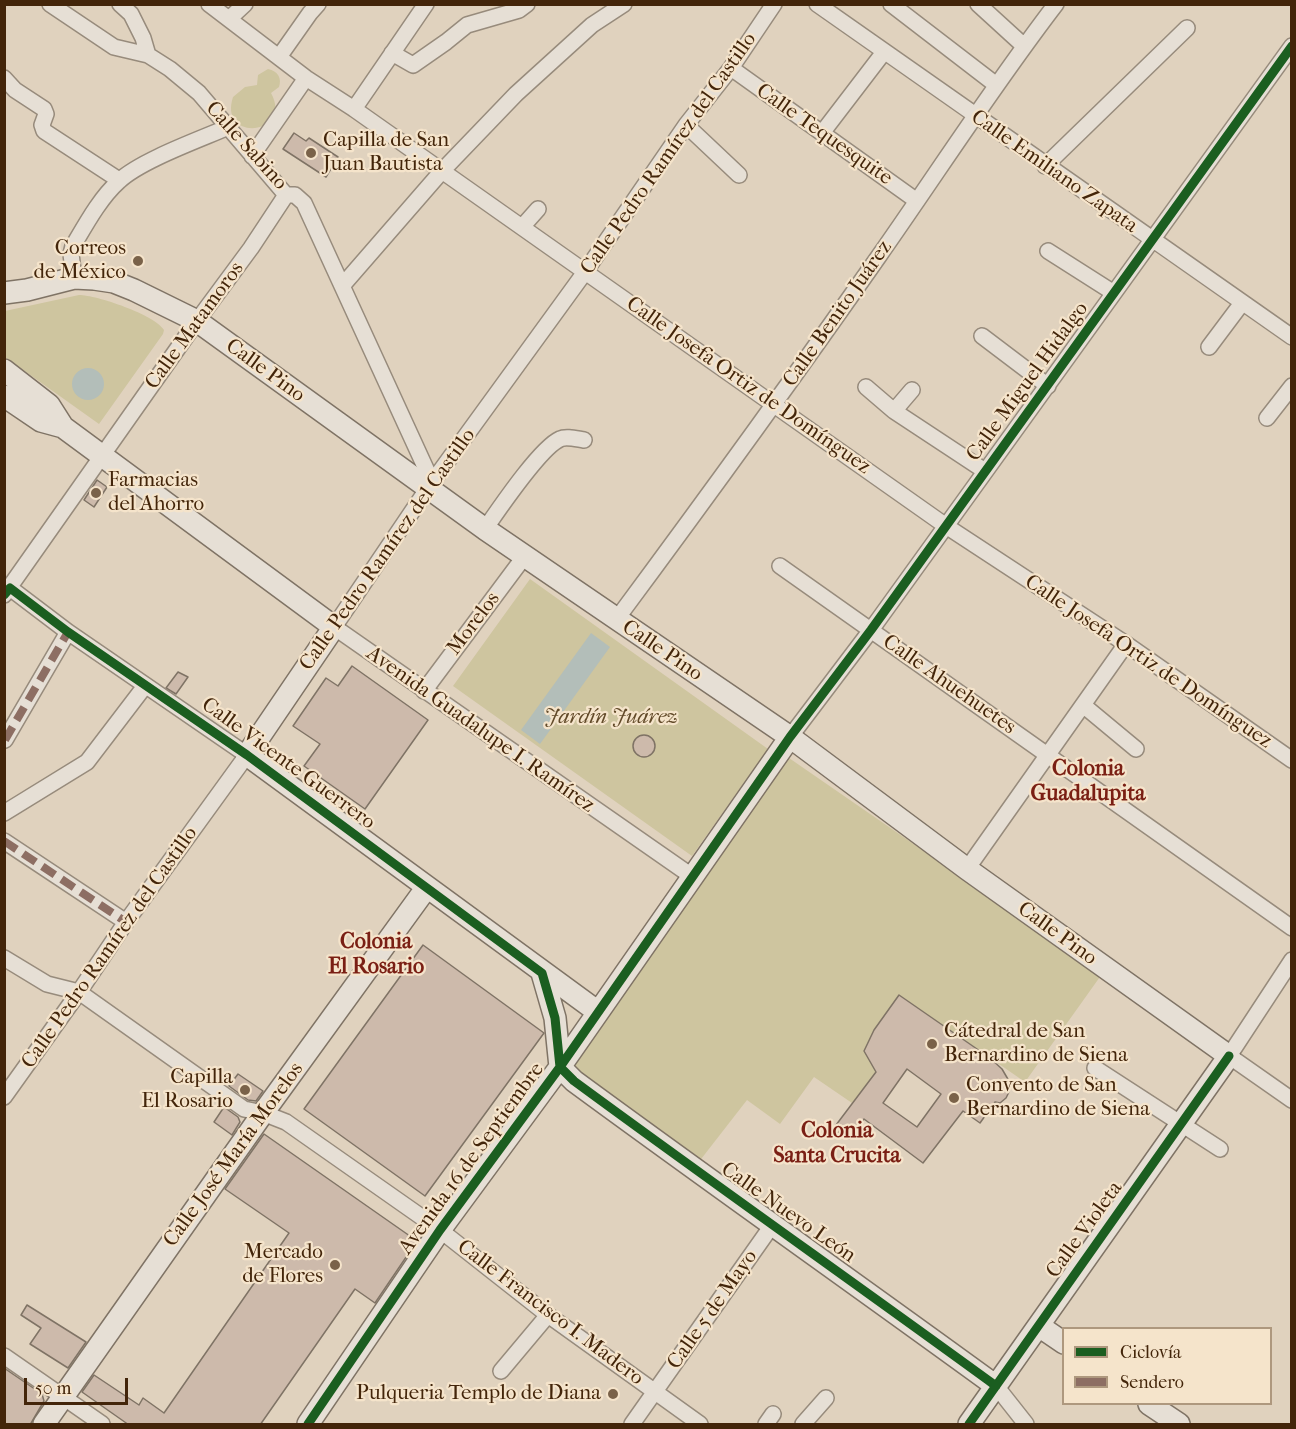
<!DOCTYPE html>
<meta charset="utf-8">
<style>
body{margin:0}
#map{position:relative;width:1296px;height:1429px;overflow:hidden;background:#e0d2be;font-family:"IM FELL French Canon",serif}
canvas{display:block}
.frame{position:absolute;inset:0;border:6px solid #43250a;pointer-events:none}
.legend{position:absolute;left:1062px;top:1327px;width:210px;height:78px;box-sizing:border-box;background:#f5e4cb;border:2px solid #ae987e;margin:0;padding:8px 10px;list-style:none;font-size:18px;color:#43250a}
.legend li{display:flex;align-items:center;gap:12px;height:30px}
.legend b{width:30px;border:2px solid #ae987e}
.scale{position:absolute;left:24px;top:1378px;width:104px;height:27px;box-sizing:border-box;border:3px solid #43250a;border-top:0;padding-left:8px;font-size:18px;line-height:21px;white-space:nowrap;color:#43250a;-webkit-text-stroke:4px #f5e4cb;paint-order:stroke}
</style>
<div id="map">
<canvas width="1296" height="1429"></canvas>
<div class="frame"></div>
<ul class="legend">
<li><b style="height:8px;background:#1b5e20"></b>Ciclovía</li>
<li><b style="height:8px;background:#8d6e63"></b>Sendero</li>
</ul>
<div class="scale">50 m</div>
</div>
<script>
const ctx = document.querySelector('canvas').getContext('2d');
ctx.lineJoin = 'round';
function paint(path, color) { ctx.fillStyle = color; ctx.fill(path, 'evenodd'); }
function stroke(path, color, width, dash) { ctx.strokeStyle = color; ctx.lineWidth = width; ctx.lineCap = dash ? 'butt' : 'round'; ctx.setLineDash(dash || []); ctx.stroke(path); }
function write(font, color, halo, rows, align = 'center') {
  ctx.font = font + ' "IM FELL French Canon",serif'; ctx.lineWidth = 4.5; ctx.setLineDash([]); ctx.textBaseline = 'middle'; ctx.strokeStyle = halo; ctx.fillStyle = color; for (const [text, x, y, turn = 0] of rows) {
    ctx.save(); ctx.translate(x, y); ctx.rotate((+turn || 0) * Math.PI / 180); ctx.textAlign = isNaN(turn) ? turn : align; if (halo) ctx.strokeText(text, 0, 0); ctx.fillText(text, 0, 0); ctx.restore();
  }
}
paint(new Path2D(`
 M268,69C278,71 282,78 279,87L271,93C294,135 218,143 233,97L245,87L257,85L258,75Z
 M79,295C96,295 156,315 164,330L163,334L99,424L5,357V311Z
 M530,579L768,749L692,856L453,686Z
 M789,758L1102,974L1025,1082L899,995L874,1030L865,1051L876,1072L852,1103L814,1077L780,1124L747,1100L698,1163L567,1066Z`), '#cec59f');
paint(new Path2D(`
 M72 384a16 16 0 1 1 32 0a16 16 0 1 1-32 0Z
 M591,633L610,647L540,744L521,730Z`), '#b3beb9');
const building = new Path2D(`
 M294,133L306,141L309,138L338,157L326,177L283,149Z
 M97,480L107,487L94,507L84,500Z
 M352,666L428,720L365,809L304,766L320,744L293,726L326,678L338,686Z
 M178,672L188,677L176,694L166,688Z
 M633 746a11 11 0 1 1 22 0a11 11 0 1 1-22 0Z
 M423,945L544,1033L425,1196L304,1109Z
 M899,995L990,1058L1002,1069L1009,1081V1092L1006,1098L1000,1103L995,1102L980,1123L963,1111L923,1163L864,1119L849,1139L833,1129L876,1072L864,1051L874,1030ZM907,1069L941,1094L917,1127L883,1103Z
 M238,1074L263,1091L256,1101L248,1100L229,1086Z
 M224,1107L238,1117L240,1122L232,1135L214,1122Z
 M264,1134L417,1241L375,1303L355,1289L260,1425H129L82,1392L94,1375L139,1405L143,1398L164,1413L289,1233L225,1189Z
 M27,1305L86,1342L68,1368L30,1344L41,1328L21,1315Z
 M4,1368L42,1394L44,1401L30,1425H4Z`);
paint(building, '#cdbaab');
stroke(building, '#7f7365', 1.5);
const street = new Path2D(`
 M50,4L114,47L148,55L170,69L199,93L286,195H295L304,203L432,482
 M120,4L131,14L143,38L148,55
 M209,4L306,78L354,109L946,526L1126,644L1292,760
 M817,4L1292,337
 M891,4L995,84
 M978,4L1024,46
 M229,19L245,4
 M392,53L413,65L446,42L467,25L519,10L527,4
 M279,57L310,13L318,4
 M731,68L917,201
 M4,78L15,90L44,109L46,114L42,125L44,131L119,180
 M354,109L426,4
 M686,125L739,175
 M822,133L884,52
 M252,156L306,78
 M1045,166L1187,28
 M522,227L538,209
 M1048,251L1114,293
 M74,278L71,254L73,246C86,224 100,198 119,181C140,161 198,140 226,128
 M342,286L442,171L516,94L592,25L624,4
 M982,336L1048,386
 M1209,347L1242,303
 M866,387L894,411L985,471
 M894,411L912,390
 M1267,418L1292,386
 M485,529C499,509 540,448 560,439C566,436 577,439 584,440
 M780,566L1292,928
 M4,595L197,321L251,248L286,195
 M616,620C705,500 793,379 879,256C938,172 993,86 1056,4
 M424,691L524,557
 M1083,705L1136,749
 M790,737L871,630L1292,46
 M5,740L68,632
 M4,813L87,762L145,686
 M4,841L126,922
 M967,869L1126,644
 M693,877L334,627L428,488L585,272L686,125L731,68L774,4
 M4,958L47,984L79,992L244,1109L263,1113L286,1122L440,1230L548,1315L700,1424
 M1292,960L1229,1056L1292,1100
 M1095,1068L1220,1149
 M4,1097L79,992L126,922L247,755L68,632L10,588
 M4,1356L102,1424
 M501,1371L548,1315
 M996,1386L1026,1424
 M632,1424L773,1224
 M766,1424L773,1414
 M803,1424L826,1398`);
const secondary = new Path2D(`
 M4,293L27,290L74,278L94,279L114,282L134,290L197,321L485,529L790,737L967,869L1229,1056L969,1424
 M4,370L49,405L63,427
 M4,396L41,421L63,427L334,627L247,755L598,1012
 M542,973L555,1018L560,1067L574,1081C714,1184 856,1284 996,1386
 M1039,1326L1064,1343
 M1149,1404L1179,1424
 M44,1424L263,1113L427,887
 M308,1424L440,1230L560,1067L790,737`);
stroke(street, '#978b7c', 18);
stroke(secondary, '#7f7365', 24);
stroke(street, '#e6dfd5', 15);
stroke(secondary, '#e6dfd5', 21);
stroke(new Path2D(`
 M5,740L68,632
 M4,841L126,922`), '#8d6e63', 8, [15, 8]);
stroke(new Path2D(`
 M4,595L10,588L68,632L247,755L542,973L555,1018L560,1067L574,1081C714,1184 856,1284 996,1386
 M308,1424L440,1230L560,1067L790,737L871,630L1292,46
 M969,1424L1229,1056`), '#1b5e20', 9);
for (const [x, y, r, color] of [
 [311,153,6,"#7a6249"],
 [138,261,6,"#7a6249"],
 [96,493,6,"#7a6249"],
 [932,1044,6,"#7a6249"],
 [245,1090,6,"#7a6249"],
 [954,1098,6,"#7a6249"],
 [335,1265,6,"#7a6249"],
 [613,1394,6,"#7a6249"]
]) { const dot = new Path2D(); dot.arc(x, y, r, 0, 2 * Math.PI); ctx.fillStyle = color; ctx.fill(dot); stroke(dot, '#f5e4cb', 2); }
write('21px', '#43250a', '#f5e4cb', [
 ["Calle Tequesquite",824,135,35],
 ["Calle Sabino",246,146,48],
 ["Calle Pedro Ramírez del Castillo",669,154,-55],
 ["Calle Emiliano Zapata",1054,172,35],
 ["Calle Benito Juárez",838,314,-55],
 ["Calle Matamoros",195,326,-54],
 ["Calle Pino",265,371,36],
 ["Calle Miguel Hidalgo",1028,382,-54],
 ["Calle Josefa Ortiz de Domínguez",748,386,35],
 ["Calle Pedro Ramírez del Castillo",388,550,-55],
 ["Morelos",474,624,-53],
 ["Calle Pino",662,651,34],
 ["Calle Josefa Ortiz de Domínguez",1148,662,34],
 ["Calle Ahuehuetes",949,685,35],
 ["Avenida Guadalupe I. Ramírez",480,730,35],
 ["Calle Vicente Guerrero",288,764,36],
 ["Calle Pino",1057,934,36],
 ["Calle Pedro Ramírez del Castillo",110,948,-55],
 ["Calle José María Morelos",234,1155,-54],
 ["Avenida 16 de Septiembre",472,1159,-54],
 ["Calle Nuevo León",788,1213,35],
 ["Calle Violeta",1085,1230,-54],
 ["Calle 5 de Mayo",713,1310,-55],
 ["Calle Francisco I. Madero",550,1313,37]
]);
write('21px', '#43250a', '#f5e4cb', [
 ["Capilla de San",323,141],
 ["Juan Bautista",323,165],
 ["Correos",126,249,"right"],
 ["de México",126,273,"right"],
 ["Farmacias",108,481],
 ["del Ahorro",108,505],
 ["Cátedral de San",944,1032],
 ["Bernardino de Siena",944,1056],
 ["Capilla",233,1078,"right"],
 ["El Rosario",233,1102,"right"],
 ["Convento de San",966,1086],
 ["Bernardino de Siena",966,1110],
 ["Mercado",323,1253,"right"],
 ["de Flores",323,1277,"right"],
 ["Pulqueria Templo de Diana",601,1394,"right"]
], 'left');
write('italic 21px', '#624a29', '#f5e4cb', [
 ["Jardín Juárez",611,718]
]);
write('bold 22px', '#7a1f14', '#f5e4cb', [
 ["Colonia",1088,770],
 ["Guadalupita",1088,795],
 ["Colonia",376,943],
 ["El Rosario",376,968],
 ["Colonia",837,1132],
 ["Santa Crucita",837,1157]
]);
</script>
